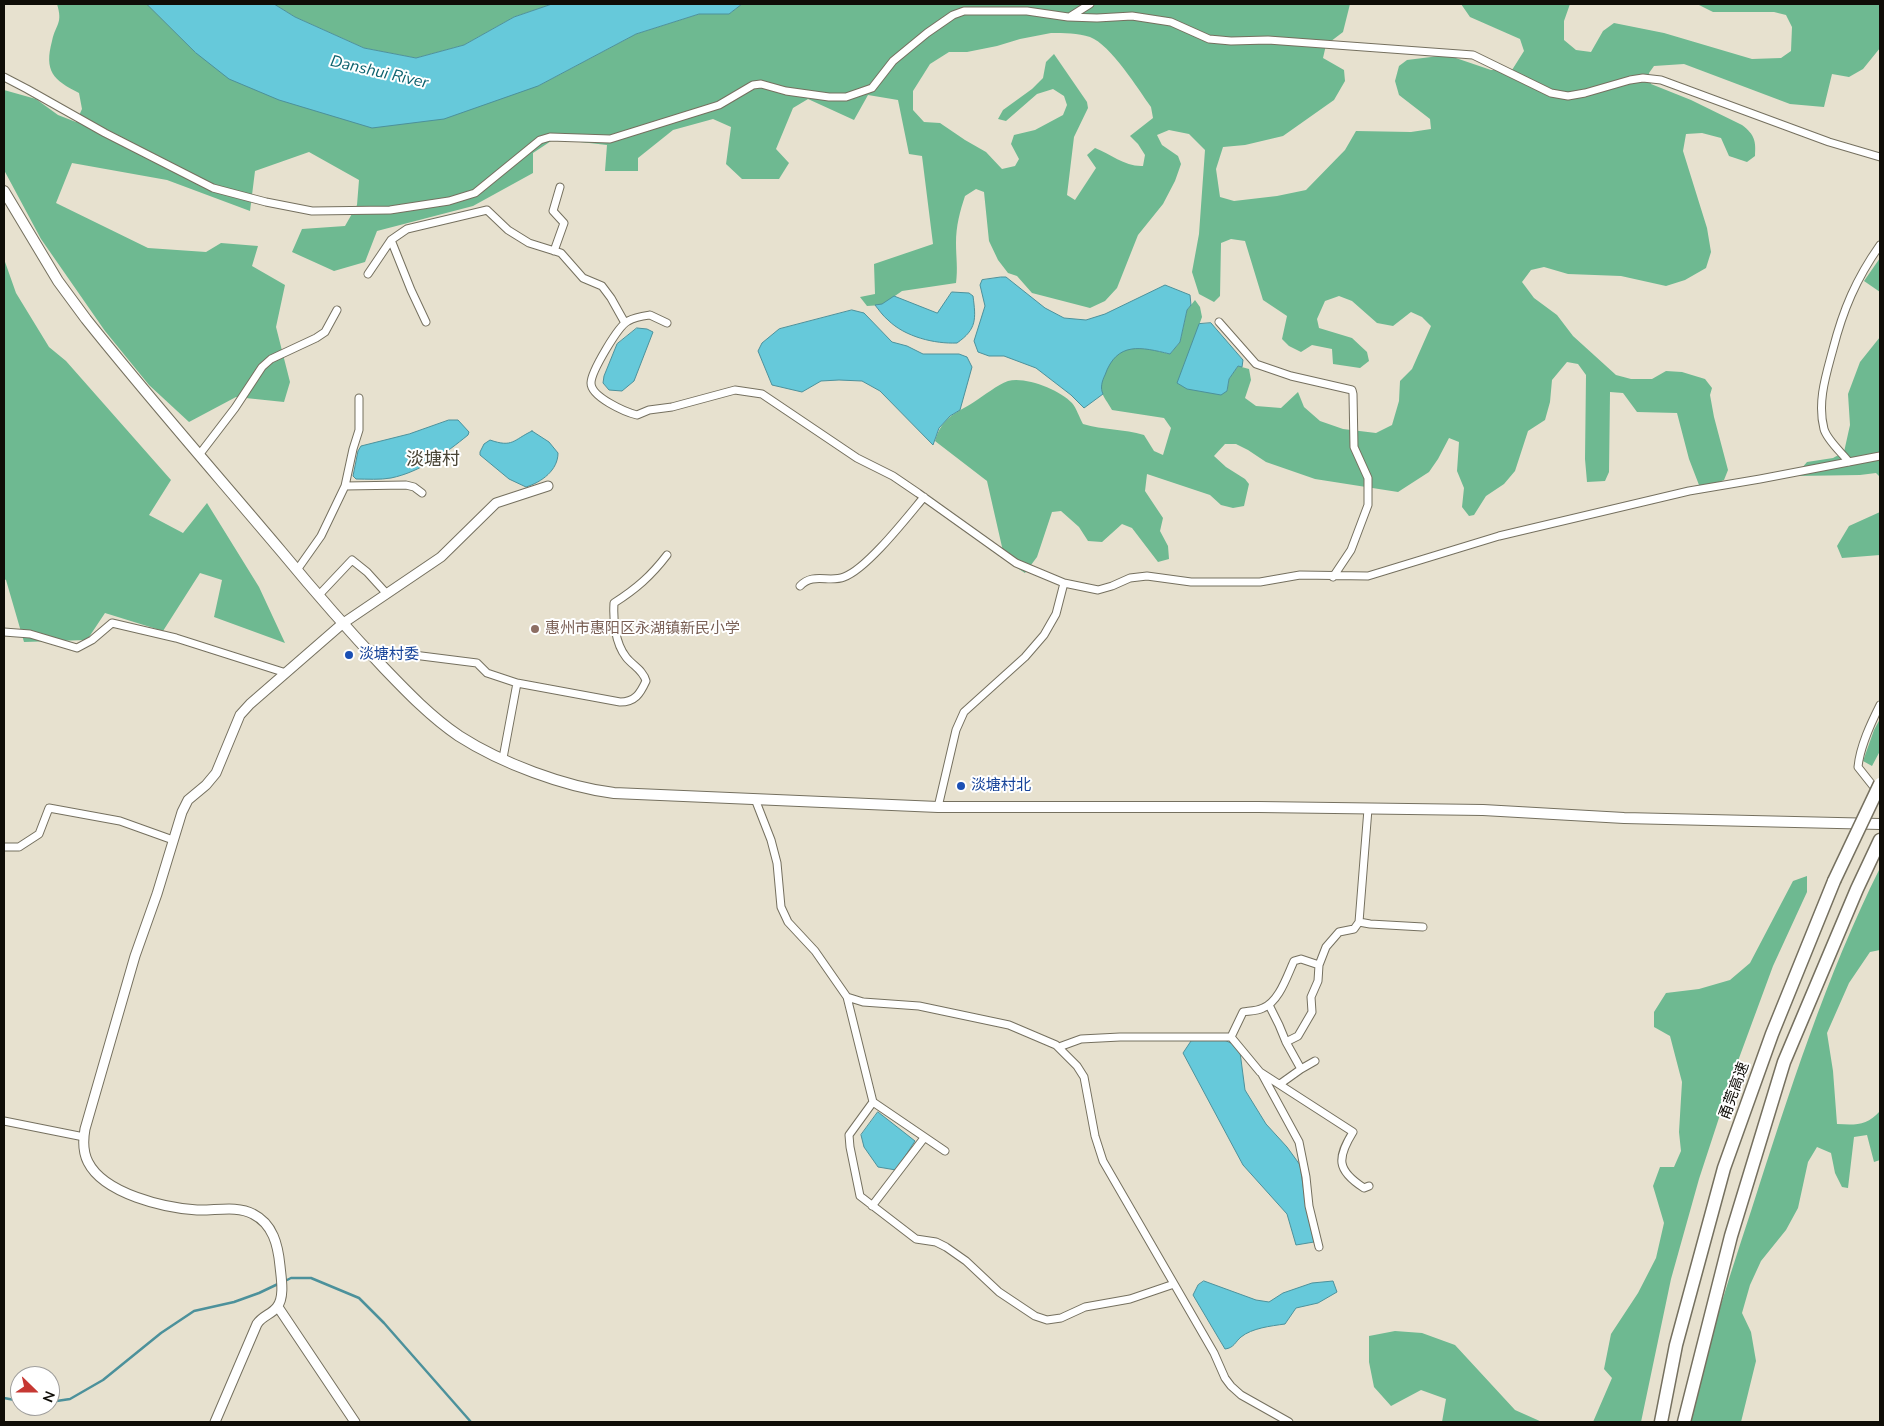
<!DOCTYPE html>
<meta charset="utf-8">
<style>
body{margin:0}
#map{position:relative;width:1884px;height:1426px;overflow:hidden;background:#e7e1cf;font-family:"Nunito Sans",sans-serif}
canvas{display:block}
.frame{position:absolute;inset:0;border:5px solid #0f0d07;pointer-events:none}
.north{position:absolute;left:10px;top:1366px;width:50px;height:50px;box-sizing:border-box;background:#fff;border:1px solid #9f9e9c;border-radius:50%;rotate:112deg;font-size:14px;font-weight:700;line-height:20px;text-align:center;color:#0f0d07}
.north::after{content:'';display:block;margin:auto;width:18px;height:22px;background:#c63833;clip-path:polygon(50% 0,100% 100%,50% 72%,0 100%)}
</style>
<div id="map">
<canvas width="1884" height="1426"></canvas>
<div class="frame"></div>
<div class="north">N</div>
</div>
<script>
const ctx = document.querySelector('canvas').getContext('2d');
ctx.lineJoin = 'round';
function paint(path, color) { ctx.fillStyle = color; ctx.fill(path, 'evenodd'); }
function stroke(path, color, width, dash) { ctx.strokeStyle = color; ctx.lineWidth = width; ctx.lineCap = dash ? 'butt' : 'round'; ctx.setLineDash(dash || []); ctx.stroke(path); }
function write(font, color, halo, rows, align = 'center') {
  ctx.font = font + ' "Nunito Sans","Noto Sans SC",sans-serif'; ctx.lineWidth = 4; ctx.setLineDash([]); ctx.textBaseline = 'middle'; ctx.strokeStyle = halo; ctx.fillStyle = color; for (const [text, x, y, turn = 0] of rows) {
    ctx.save(); ctx.translate(x, y); ctx.rotate((+turn || 0) * Math.PI / 180); ctx.textAlign = isNaN(turn) ? turn : align; if (halo) ctx.strokeText(text, 0, 0); ctx.fillText(text, 0, 0); ctx.restore();
  }
}
paint(new Path2D(`
 M57,4H147L196,53L538,86L636,34L699,14H729L742,4H1350L1343,32L1326,45L1323,58L1344,70L1345,81L1334,100L1283,136L1245,145L1223,147L1216,169L1220,197L1234,201L1277,196L1306,190L1345,150L1356,131L1411,132L1431,129L1430,119L1399,95L1395,81L1399,66L1407,60L1447,55L1491,70H1512L1524,51L1520,39L1470,17L1461,4H1570L1564,21V40L1576,50L1591,52L1603,31L1614,23L1664,33L1752,59L1781,58L1791,51L1792,27L1786,15L1774,12H1713L1697,4H1880V48L1863,69L1849,77L1832,74L1824,107L1790,104L1684,64L1654,66L1649,73L1651,84L1691,100L1742,125C1755,135 1756,141 1755,156L1747,162L1729,156L1721,138L1702,133L1686,134L1683,151L1707,228L1711,252L1706,268L1685,280L1666,286L1621,276L1568,274L1544,267L1531,270L1522,282L1534,298L1557,315L1573,336L1616,375L1631,379H1652L1666,371L1682,372L1705,379L1712,388L1710,395L1714,417L1728,470L1724,480L1711,485H1699L1689,459L1677,413L1637,412L1623,393L1610,392L1609,472L1605,481L1587,482L1585,459L1586,375L1578,364L1567,362L1552,380L1550,402L1545,420L1528,431L1515,471L1504,484L1486,496L1474,515L1469,516L1462,507L1464,488L1457,471L1459,442L1449,438L1438,459L1429,472L1398,492L1315,479L1266,462L1248,450L1236,444H1225L1214,456L1226,467L1245,479L1249,484L1244,506L1233,508L1221,505L1210,495L1147,474L1145,491L1163,518L1160,531L1168,546L1169,559L1158,562L1132,528L1122,524L1102,542L1088,541L1079,527L1061,511L1052,512L1037,557L1025,573L1005,560L987,481L935,441C942,417 955,414 974,402C985,395 997,385 1008,381C1025,376 1060,390 1072,403C1077,409 1079,417 1083,424C1103,430 1124,429 1144,435L1154,451L1163,455L1171,428L1164,418L1112,410C1109,404 1102,396 1101,389C1100,368 1118,346 1139,348C1150,348 1160,352 1170,354L1180,342L1187,310L1195,300L1200,307L1202,317L1178,383L1227,391L1229,379L1238,366L1249,369L1251,380L1245,398L1256,406L1281,408L1298,392L1304,407L1320,421L1343,429L1376,433L1392,425L1399,401L1400,381L1412,369L1431,326L1422,317L1411,312L1393,326L1377,323L1352,301L1339,296L1325,301L1317,319L1319,328L1352,338L1367,352L1369,361L1360,368L1333,364L1332,349L1312,345L1301,352L1289,346L1282,339L1287,316L1263,300L1245,241L1231,239L1221,243L1220,296L1214,302L1199,294L1192,272L1199,234L1205,150L1189,134L1169,130L1157,135L1162,145L1178,156L1181,164L1175,181L1163,204L1138,235L1117,288L1105,301L1090,308L1032,293L1017,276L1008,273L998,260L989,241L984,192L976,189L965,196C960,211 956,226 956,243C956,257 958,269 956,283L902,291L882,305L867,306L860,297L875,294L874,264L933,244L922,156L909,154L898,100L868,95L854,120L808,99L793,108L776,149L789,163L779,179H742L726,164L731,127L713,119L673,130L638,158V171H605L607,145L554,139L533,153V173L473,206L377,231L365,262L334,271L292,252L302,229L345,226L357,205L359,180L309,152L255,171L250,211L167,180L72,163L56,203L148,248L206,252L221,243L258,246L252,266L285,285L276,327L290,382L284,402L236,397L189,422L149,385L105,331L41,239L4,170V90L36,99L58,115L76,122L82,109L79,93C53,80 44,71 52,41C56,23 63,24 57,4ZM1051,33C1064,33 1078,33 1090,37C1111,45 1138,89 1151,107L1153,118L1130,136L1138,144L1145,155L1143,166C1125,167 1111,154 1095,148L1087,155L1096,168L1075,200L1067,195L1074,137L1088,108L1087,102L1054,54L1046,62L1043,78L1032,89L1003,110L998,119L1006,121L1037,94L1053,89L1064,96L1067,105L1063,115L1035,130L1014,135L1011,144L1019,159L1015,166L1002,169L986,152L965,140L940,123L924,122L913,110V91L930,64L949,52H967L997,46L1020,39Z
 M274,4H552L514,17L464,45L416,58L364,48L295,17Z
 M1880,258V292L1864,281Z
 M4,259L16,293L49,347L66,361L171,480L149,515L183,533L207,503L259,587L285,643L214,617L222,580L200,573L163,631L105,613L87,640L24,642L6,580L4,579Z
 M1880,337V477L1876,473L1860,475L1795,476L1807,462L1833,458L1844,452L1850,425L1848,394L1860,362Z
 M1880,512V555L1842,558L1837,546L1849,526Z
 M1880,719V751L1872,766L1863,761L1874,730Z
 M1880,868V950L1870,952L1849,983L1827,1033L1833,1071L1837,1124C1855,1125 1867,1126 1880,1111V1160L1874,1162L1867,1135L1854,1137L1848,1188L1842,1187L1835,1173L1831,1153L1817,1147L1808,1162L1798,1208L1786,1230L1761,1261L1750,1285L1742,1313L1751,1332L1756,1361L1741,1422H1689C1694,1396 1702,1371 1709,1345C1722,1299 1737,1254 1752,1208C1789,1093 1826,976 1880,868Z
 M1807,876V892L1773,966L1735,1069L1699,1179L1671,1279L1641,1422H1593L1612,1378L1604,1369L1611,1334L1638,1293L1656,1258L1664,1223L1653,1186L1660,1167H1674L1681,1151L1679,1132L1682,1082L1670,1036L1654,1027V1012L1666,993L1699,989L1730,980L1750,963L1793,881Z
 M1395,1331L1422,1333L1455,1345L1515,1410L1542,1422H1442L1446,1399L1421,1390L1391,1406L1374,1387L1369,1362V1336Z`), '#6eb991');
const water = new Path2D(`
 M147,4H274L295,17L364,48L416,58L464,45L514,17L552,4H742L729,14H699L636,34L538,86L444,119L372,128L279,100L229,79L196,53Z
 M1001,277H1006L1045,308L1064,318L1086,320L1105,314L1165,285L1190,295L1191,305L1187,310L1180,342L1170,354C1141,347 1117,341 1105,375C1102,381 1100,388 1103,394L1084,408L1071,395L1036,368L1004,356H989L978,352L974,341L985,306L980,285L982,280Z
 M952,292L969,293L973,296C976,319 977,329 957,343C935,344 905,337 888,320C883,316 879,310 875,305L882,304L894,296L937,313Z
 M852,310L864,313L892,342L907,346L923,354H959L967,357L972,367L960,410L950,416L939,428L933,445L880,391L862,381L839,380L821,381L802,392L772,385L758,351L762,343L779,329Z
 M1211,323L1243,360L1242,367L1238,366L1229,379L1227,391L1221,395L1187,389L1177,383L1199,324Z
 M637,328L647,329L653,332L634,381L622,391L609,390L603,383L604,376L617,344Z
 M449,420H458L469,432L468,435C446,453 420,472 391,478C380,480 367,479 356,479L353,476L358,451L361,446L409,434Z
 M532,431L549,442L558,453C558,470 542,482 526,487L509,479L480,455V452L484,444L490,440C513,448 513,440 532,431Z
 M1222,1039L1233,1044L1240,1052L1245,1090L1266,1124L1287,1147L1300,1165L1307,1212L1314,1242L1296,1245L1287,1214L1243,1165L1183,1053L1191,1041Z
 M878,1112L915,1141L896,1170L878,1167L864,1147L861,1135Z
 M1204,1281L1256,1300L1269,1302L1283,1293L1312,1283L1333,1281L1337,1292L1318,1303L1296,1308L1285,1324C1271,1326 1252,1328 1241,1337C1235,1342 1234,1348 1225,1349L1193,1295L1198,1285Z`);
paint(water, '#66c9da');
stroke(water, '#4c919b', 1);
stroke(new Path2D(`
 M285,1281L291,1278H311L359,1298L384,1323L471,1422
 M4,1398L20,1401
 M50,1402L70,1399L103,1380L161,1333L194,1311L234,1302L259,1293L280,1283`), '#4c919b', 2.5);
const minor = new Path2D(`
 M1071,16L1090,4
 M4,77L27,89L105,133L213,188L266,202L312,211L390,210L449,201L475,193L540,140L550,137L610,139L719,105L753,85L761,84L786,91L829,97H846L872,88L893,61L927,33L953,15L964,11H1027L1068,17L1097,18L1132,16L1171,22L1209,39L1231,41L1268,40L1473,55L1551,93L1568,96L1585,93L1630,80L1643,78L1661,80L1829,142L1880,157
 M391,240L411,290L426,322
 M554,251L564,223L553,211L560,187
 M368,274L391,240L407,229L487,210L508,230L529,243L561,253L583,278L602,286L611,298L625,323
 M1219,322L1256,364L1291,376L1352,390L1353,394L1354,447L1368,478V505L1351,550L1333,577
 M667,323L650,315C643,316 635,317 628,321C618,326 591,372 591,383C591,397 625,412 637,415L649,410L672,407L735,390L762,394L857,458L893,476L918,493L1016,563L1064,583L1056,614L1044,635L1025,657L964,712L956,730L938,807
 M199,455L235,408L262,367L271,359L316,338L325,332L337,310
 M1849,462C1842,453 1827,440 1824,429C1817,402 1826,375 1833,349C1843,310 1856,279 1880,245
 M345,486L406,485L414,487L422,493
 M297,570L321,536L345,486L353,449L359,430V398
 M1064,583L1098,590L1112,586L1130,578L1147,576L1191,582H1260L1300,575L1368,576L1499,536L1689,491L1760,479L1880,456
 M800,586C813,572 829,583 844,577C867,569 908,516 924,497
 M318,596L352,560L367,572L387,594
 M4,632L30,634L77,648L92,640L112,623L176,638L286,673
 M366,649L477,663L487,673L517,683L620,702C635,702 640,694 646,681C643,670 633,666 626,657C615,643 613,620 614,603C636,589 651,576 667,555
 M503,758L517,683
 M1877,791L1858,767C1860,746 1871,723 1880,705
 M755,799L771,840L777,863L781,907L788,922L815,951L847,997L873,1102L945,1151
 M4,847H19L39,834L49,808L120,821L173,840
 M1359,922L1370,924L1423,927
 M847,997L863,1002L919,1006L1009,1025L1056,1045L1077,1066L1084,1077L1095,1136L1103,1161L1214,1353L1225,1378L1231,1386L1241,1395L1289,1422
 M1269,1005L1279,1025L1286,1042
 M1231,1037L1243,1012C1249,1011 1257,1011 1263,1008C1279,1002 1287,976 1294,961L1301,959L1319,965
 M1059,1047L1081,1039L1120,1037H1231L1260,1072L1353,1132C1337,1158 1336,1170 1364,1188L1369,1186
 M1301,1069L1286,1042L1298,1036L1312,1012L1311,997L1318,981L1319,965L1326,947L1339,932L1354,929L1359,922L1368,809
 M1262,1074L1299,1142L1306,1177L1309,1206L1319,1247
 M1280,1084L1301,1069L1315,1061
 M873,1102L849,1135L850,1147L860,1196L916,1239L936,1242L946,1247L966,1261L999,1292L1035,1316L1047,1320L1061,1318L1085,1307L1130,1299L1174,1284
 M4,1121L84,1137
 M872,1206L924,1138`);
const tertiary = new Path2D(`
 M278,1307L355,1422
 M215,1422L257,1324C262,1316 272,1314 277,1307C285,1297 281,1277 280,1266C278,1245 273,1224 253,1214C237,1205 214,1211 197,1210C165,1208 104,1194 88,1162C83,1152 83,1140 85,1129L135,956L157,894L182,812L188,800L206,785L216,773L240,715L250,704L342,624L441,557L496,503L548,486`);
const secondary = new Path2D(`
 M4,191L58,281L86,319C149,398 216,474 281,551C314,591 348,630 384,668C407,692 431,717 459,736C501,763 565,787 614,793L938,807H1259L1483,810L1624,818L1880,824`);
const motorway = new Path2D(`
 M1661,1422L1676,1345L1724,1168L1772,1034L1834,881
 M1684,1422L1731,1236L1784,1062L1857,889L1880,840`);
stroke(minor, '#75705f', 9);
stroke(tertiary, '#75705f', 11);
stroke(secondary, '#75705f', 12);
stroke(motorway, '#75705f', 15);
stroke(minor, '#fff', 7);
stroke(tertiary, '#fff', 9);
stroke(secondary, '#fff', 10);
stroke(motorway, '#fff', 12);
const motorwayBridge = new Path2D(`
 M1834,881L1880,784`);
stroke(motorwayBridge, '#75705f', 15, []);
stroke(motorwayBridge, '#fff', 12);
for (const [x, y, r, color] of [
 [535,629,5,"#8d6e63"],
 [349,655,5,"#1a4fb4"],
 [961,786,5,"#1a4fb4"]
]) { const dot = new Path2D(); dot.arc(x, y, r, 0, 2 * Math.PI); ctx.fillStyle = color; ctx.fill(dot); stroke(dot, '#fff', 2); }
write('15px', '#785e54', '#fff', [
 ["惠州市惠阳区永湖镇新民小学",545,629]
], 'left');
write('15px', '#164399', '#fff', [
 ["淡塘村委",359,655],
 ["淡塘村北",971,786]
], 'left');
write('15px', '#0f0d07', '#fff', [
 ["甬莞高速",1735,1091,-70]
]);
write('italic 16px', '#0a616d', '#fff', [
 ["Danshui River",379,73,13]
]);
write('18px', '#494435', '#fff', [
 ["淡塘村",433,461]
]);
</script>
